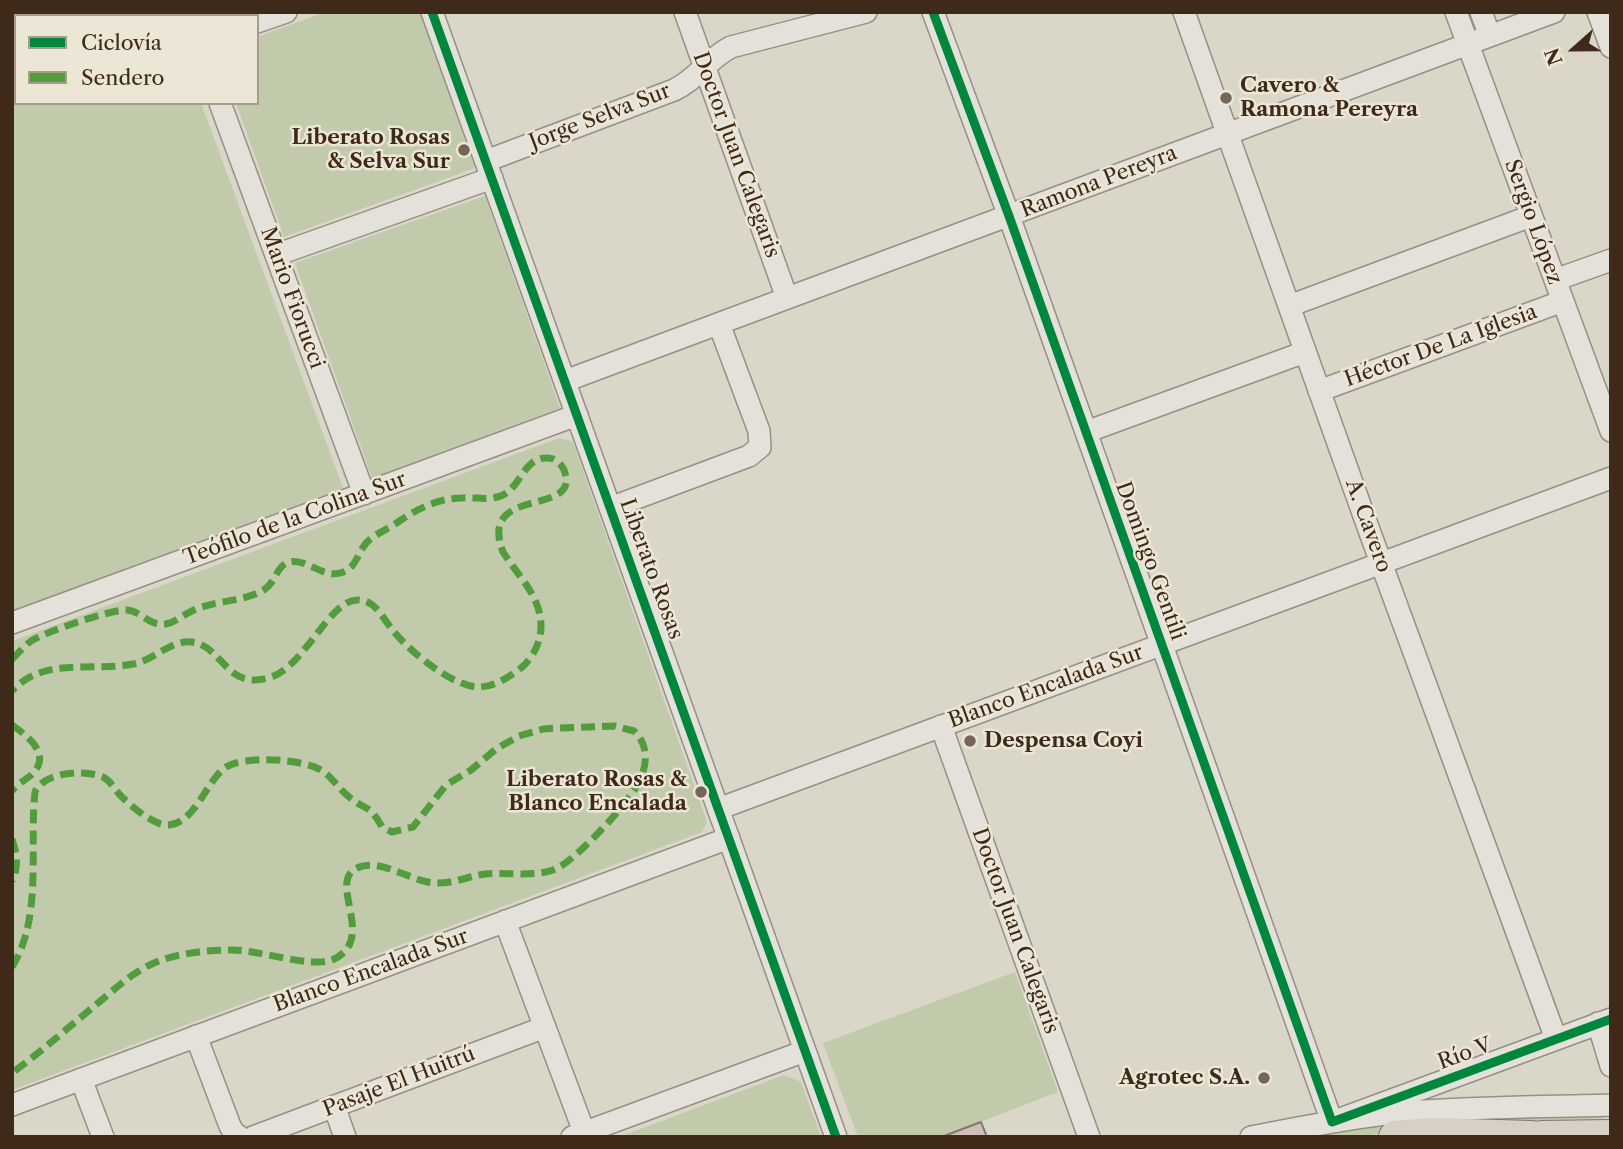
<!DOCTYPE html>
<meta charset="utf-8">
<style>
body{margin:0}
#map{position:relative;width:1623px;height:1149px;overflow:hidden;background:#dad6c8;font-family:"Libre Caslon Text",serif}
canvas{display:block}
.frame{position:absolute;inset:0;border:14px solid #3f2a1a;pointer-events:none}
.legend{position:absolute;left:14px;top:14px;width:245px;height:91px;box-sizing:border-box;background:#ece6d6;border:2px solid #a79b8b;margin:0;padding:9px 12px;list-style:none;font-size:21px;color:#3f2a1a}
.legend li{display:flex;align-items:center;gap:14px;height:35px}
.legend b{width:35px;border:2px solid #a79b8b}
.north{position:absolute;left:1539px;top:14px;width:70px;height:70px;-webkit-text-stroke:5px #ece6d6;paint-order:stroke;rotate:249deg;font-size:19px;font-weight:700;line-height:28px;text-align:center;color:#3f2a1a}
.north::after{content:'';display:block;margin:auto;width:24px;height:32px;background:#3f2a1a;clip-path:polygon(50% 0,100% 100%,50% 72%,0 100%)}
</style>
<div id="map">
<canvas width="1623" height="1149"></canvas>
<div class="frame"></div>
<ul class="legend">
<li><b style="height:9px;background:#00873e"></b>Ciclovía</li>
<li><b style="height:9px;background:#539c3e"></b>Sendero</li>
</ul>
<div class="north">N</div>
</div>
<script>
const ctx = document.querySelector('canvas').getContext('2d');
ctx.lineJoin = 'round';
function paint(path, color) { ctx.fillStyle = color; ctx.fill(path, 'evenodd'); }
function stroke(path, color, width, dash) { ctx.strokeStyle = color; ctx.lineWidth = width; ctx.lineCap = dash ? 'butt' : 'round'; ctx.setLineDash(dash || []); ctx.stroke(path); }
function write(font, color, halo, rows, align = 'center') {
  ctx.font = font + ' "Libre Caslon Text",serif'; ctx.lineWidth = 5; ctx.setLineDash([]); ctx.textBaseline = 'middle'; ctx.strokeStyle = halo; ctx.fillStyle = color; for (const [text, x, y, turn = 0] of rows) {
    ctx.save(); ctx.translate(x, y); ctx.rotate((+turn || 0) * Math.PI / 180); ctx.textAlign = isNaN(turn) ? turn : align; if (halo) ctx.strokeText(text, 0, 0); ctx.fillText(text, 0, 0); ctx.restore();
  }
}
paint(new Path2D(`
 M12,12H168L169,16H16V103H201L343,488L12,611Z
 M326,12H420L475,168L284,237L236,103H257V37Z
 M485,196L560,408L372,478L295,263Z
 M559,438L573,442L707,822L702,832L12,1090V641Z
 M1015,972L1058,1092L941,1137H858L823,1043Z
 M784,1075L801,1082L821,1137H619Z
 M1602,1115L1607,1125L1412,1129L1356,1137H1290L1352,1127L1429,1119Z`), '#c2caac');
const building = new Path2D(`
 M981,1122L987,1137H944V1136Z`);
paint(building, '#d0bfb8');
stroke(building, '#7e786f', 2);
const minor = new Path2D(`
 M187,12L188,16
 M432,12L836,1137
 M685,12L787,298
 M933,12L1009,216L1332,1122L1611,1019
 M1184,12L1369,530L1556,1039
 M1456,12L1611,431
 M1481,12L1490,36
 M1598,12L1611,47
 M257,22L286,12
 M220,103L364,494
 M486,161L674,90C696,80 709,58 731,47L866,12
 M276,255L492,178
 M1555,280L1611,260
 M1289,306L1531,216
 M565,381L1554,12
 M1319,391L1563,301
 M1086,432L1305,352
 M610,508L749,456L760,447L759,431L719,324
 M12,623L577,415
 M941,726L1089,1137
 M718,809L1611,478
 M505,921L586,1137
 M1598,1023L1611,1066
 M196,1036L230,1126L234,1133L240,1137
 M81,1079L103,1137
 M12,1105L729,838
 M334,1106L345,1137
 M253,1137L545,1027
 M572,1137L805,1051
 M1251,1137C1299,1128 1346,1118 1395,1113C1467,1107 1539,1107 1611,1105`);
const highway = new Path2D(`
 M1395,1137L1429,1134L1532,1137
 M1542,1137L1611,1136`);
stroke(minor, '#959086', 24);
stroke(highway, '#7e786f', 34);
stroke(minor, '#e3e1da', 21);
stroke(highway, '#d7d1c5', 32);
stroke(new Path2D(`
 M12,659C19,653 24,646 31,641C45,632 112,609 127,610C141,611 150,627 166,624C176,622 184,614 194,610C216,600 245,602 265,589C276,582 276,566 289,562C307,558 322,578 340,573C355,570 356,557 364,546C371,535 387,530 398,522C417,509 438,498 462,498C476,497 490,501 503,495C521,486 524,458 546,458C557,457 565,467 566,478C571,514 478,488 503,552C518,576 541,596 541,626C541,642 533,658 521,668C509,677 494,687 478,687C452,686 412,653 395,633C384,621 376,599 357,600C328,601 304,669 268,678C225,690 223,645 191,642C170,640 153,661 133,664C92,672 44,656 12,691
 M12,725C26,735 51,753 34,772C28,780 18,782 12,791
 M12,839C17,854 19,867 12,881
 M12,967C43,917 29,847 35,792C43,772 85,769 103,777C111,781 115,790 121,796C131,806 152,824 166,825C195,826 206,780 226,767C245,755 302,759 321,770C332,777 338,788 348,796C365,811 369,803 382,827L392,832L413,827L446,785L471,770L496,749L519,736L543,729L557,728L615,726L634,731C651,747 647,770 635,789C623,808 574,863 553,870C532,877 507,872 485,874C465,877 448,886 428,882C406,878 378,858 357,868C326,882 379,940 332,960C310,968 259,950 232,950C208,950 177,953 154,963C133,972 116,988 98,1003C70,1026 42,1051 12,1073`), '#539c3e', 7, [14, 7]);
stroke(new Path2D(`
 M432,12L836,1137
 M933,12L1009,216L1332,1122L1611,1019`), '#00873e', 9);
for (const [x, y, r, color] of [
 [1226,98,7,"#756657"],
 [464,150,7,"#756657"],
 [970,741,7,"#756657"],
 [701,792,7,"#756657"],
 [1264,1078,7,"#756657"]
]) { const dot = new Path2D(); dot.arc(x, y, r, 0, 2 * Math.PI); ctx.fillStyle = color; ctx.fill(dot); stroke(dot, '#ece6d6', 2.5); }
write('bold 21px', '#3f2a1a', '#ece6d6', [
 ["Cavero &",1240,86,"left"],
 ["Ramona Pereyra",1240,110,"left"],
 ["Liberato Rosas",450,138],
 ["& Selva Sur",450,162],
 ["Despensa Coyi",984,741,"left"],
 ["Liberato Rosas &",687,780],
 ["Blanco Encalada",687,804],
 ["Agrotec S.A.",1250,1078]
], 'right');
write('21px', '#3f2a1a', '#ece6d6', [
 ["Jorge Selva Sur",600,117,-21],
 ["Doctor Juan Calegaris",736,155,70],
 ["Ramona Pereyra",1099,182,-21],
 ["Sergio López",1533,222,70],
 ["Mario Fiorucci",292,298,70],
 ["Héctor De La Iglesia",1441,346,-20],
 ["Teófilo de la Colina Sur",295,519,-20],
 ["A. Cavero",1368,526,70],
 ["Domingo Gentili",1150,561,70],
 ["Liberato Rosas",651,569,70],
 ["Blanco Encalada Sur",1046,687,-20],
 ["Doctor Juan Calegaris",1015,931,70],
 ["Blanco Encalada Sur",371,971,-20],
 ["Río V",1465,1054,-20],
 ["Pasaje El Huitrú",399,1082,-21]
]);
</script>
